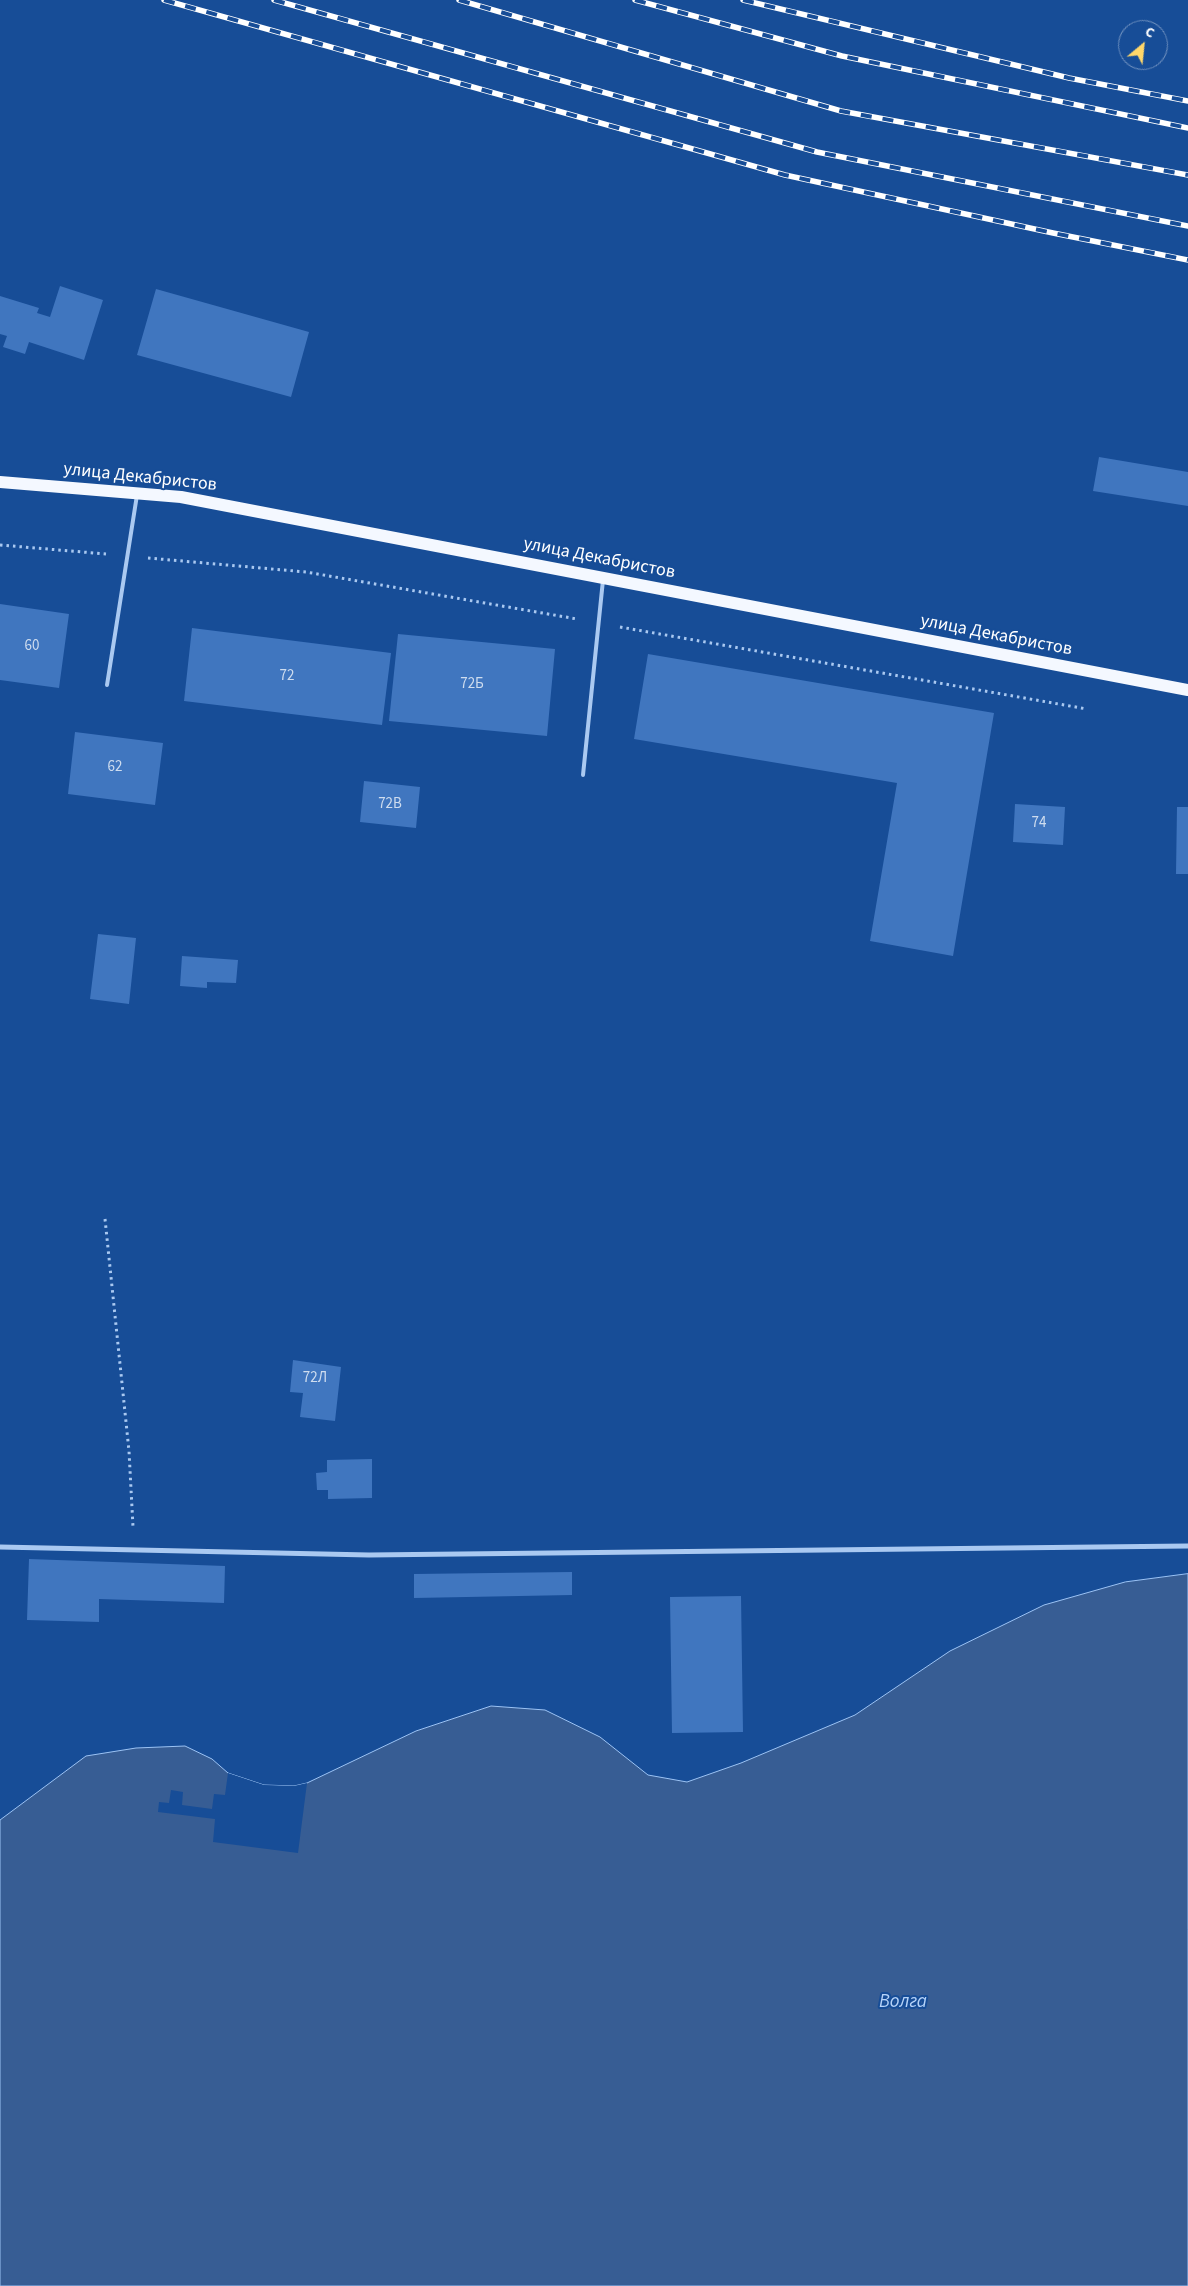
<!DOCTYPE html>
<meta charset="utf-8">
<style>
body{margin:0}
#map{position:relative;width:1188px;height:2286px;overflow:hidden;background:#174d97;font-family:"Source Sans 3",sans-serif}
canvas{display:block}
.north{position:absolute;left:1118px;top:20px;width:50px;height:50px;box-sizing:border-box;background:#174d97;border:1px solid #7494c1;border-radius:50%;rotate:28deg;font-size:14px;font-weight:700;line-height:20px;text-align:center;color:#fff}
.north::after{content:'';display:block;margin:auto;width:18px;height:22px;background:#ffd76a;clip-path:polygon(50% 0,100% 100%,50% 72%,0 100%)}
</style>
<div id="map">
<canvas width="1188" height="2286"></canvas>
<div class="north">С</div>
</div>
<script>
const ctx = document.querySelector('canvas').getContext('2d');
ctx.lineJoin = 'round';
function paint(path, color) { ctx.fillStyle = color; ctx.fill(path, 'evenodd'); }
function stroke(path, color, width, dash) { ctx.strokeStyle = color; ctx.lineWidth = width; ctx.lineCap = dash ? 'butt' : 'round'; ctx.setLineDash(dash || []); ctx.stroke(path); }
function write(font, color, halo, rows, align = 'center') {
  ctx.font = font + ' "Source Sans 3",sans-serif'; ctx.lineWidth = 4; ctx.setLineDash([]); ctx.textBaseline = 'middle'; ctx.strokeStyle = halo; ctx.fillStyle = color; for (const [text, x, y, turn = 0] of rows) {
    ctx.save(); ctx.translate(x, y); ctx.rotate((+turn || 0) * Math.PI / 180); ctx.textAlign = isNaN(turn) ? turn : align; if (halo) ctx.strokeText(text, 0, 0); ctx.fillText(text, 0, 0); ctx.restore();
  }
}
const water = new Path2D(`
 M1188,1574V2286H0V1820L86,1756L136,1748L185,1746L212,1759L228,1773L264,1785L294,1786L307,1783L416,1731L491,1706L545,1710L600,1737L648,1775L687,1782L741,1763L855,1715L950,1651L1044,1605L1125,1582Z`);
paint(water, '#375d94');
stroke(water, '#9cc3f4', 1);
paint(new Path2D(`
 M228,1773L264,1785L294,1786L307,1783L298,1853L213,1842L215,1819L158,1812L159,1802L169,1803L171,1790L183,1792L182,1805L212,1809L214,1794L225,1795Z`), '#174d97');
paint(new Path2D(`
 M60,286L103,300L84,360L29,342L25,354L3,347L7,336L0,334V296L39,308L37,313L50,317Z
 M156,289L309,332L291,397L137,355Z
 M1099,457L1188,472V506L1093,491Z
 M0,604L69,614L59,688L0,680Z
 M192,628L391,653L382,725L184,701Z
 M398,634L555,649L547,736L389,721Z
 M648,654L994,713L953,956L870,941L897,783L634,739Z
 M75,732L163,743L155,805L68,794Z
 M364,781L420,787L416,828L360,822Z
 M1015,804L1065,807L1063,845L1013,842Z
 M1177,807H1188V874H1176Z
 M98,934L136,938L129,1004L90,999Z
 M182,956L238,960L236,983L207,982V988L180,986Z
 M293,1360L341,1367L335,1421L300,1417L303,1393L290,1392Z
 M372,1459V1498L328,1499V1490H317L316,1473L327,1472V1460Z
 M29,1559L225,1566L224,1603L99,1599V1622L27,1620Z
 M572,1572V1595L414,1598V1574Z
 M741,1596L743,1732L672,1733L670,1597Z`), '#4076bf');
stroke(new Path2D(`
 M0,545L106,554
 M148,558L306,572L577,619
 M620,627L1087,709
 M105,1219L129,1451L133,1527`), '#aac9f1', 3, [2.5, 4]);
stroke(new Path2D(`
 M107,685L137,495
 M583,775L603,580`), '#aac9f1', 4);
stroke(new Path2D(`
 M0,1547L369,1555L1188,1546`), '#aac9f1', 5);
stroke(new Path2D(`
 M0,482L181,497L1188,690`), '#f4f8ff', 12);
const rail = new Path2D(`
 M164,0L785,175L1053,233L1188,260
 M274,0L817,152L1188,226
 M459,0L841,111L1188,175
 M635,0L842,56L1188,128
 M743,0L1069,78L1188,101`);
stroke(rail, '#fff', 5.5);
stroke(rail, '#174d97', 4, [11]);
write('15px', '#cfddef', null, [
 ["60",32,647],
 ["72",287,677],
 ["72Б",472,685],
 ["62",115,768],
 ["72В",390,805],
 ["74",1039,824],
 ["72Л",315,1379]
]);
write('18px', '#fff', '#174d97', [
 ["улица Декабристов",140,478,6],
 ["улица Декабристов",599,559,11],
 ["улица Декабристов",996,636,11]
]);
write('italic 19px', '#b6d3f8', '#174d97', [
 ["Волга",903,2003]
]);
</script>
